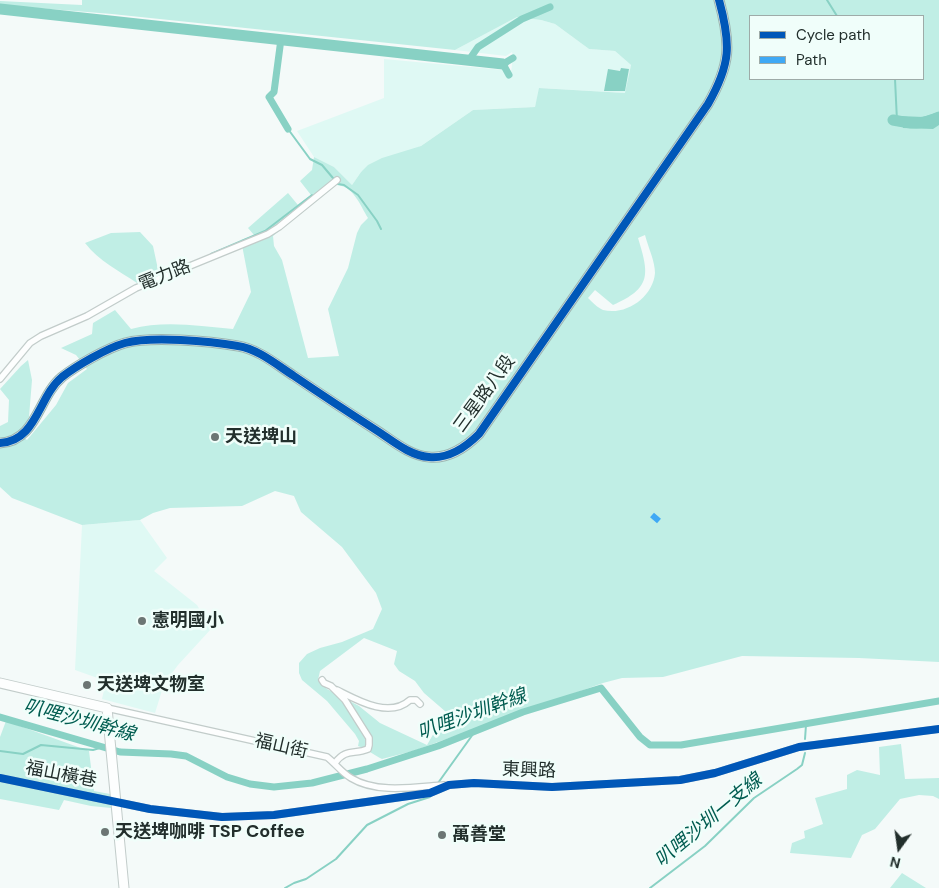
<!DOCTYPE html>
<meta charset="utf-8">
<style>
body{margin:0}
#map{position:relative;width:939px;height:888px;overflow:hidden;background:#f4faf9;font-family:"DM Sans",sans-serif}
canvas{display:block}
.legend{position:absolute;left:749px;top:15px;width:175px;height:65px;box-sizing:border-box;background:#f0fefa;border:1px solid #9eaba8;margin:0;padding:6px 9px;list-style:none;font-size:15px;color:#222f2c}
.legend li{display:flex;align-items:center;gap:10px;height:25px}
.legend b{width:25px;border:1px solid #9eaba8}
.north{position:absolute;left:874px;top:823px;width:50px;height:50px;-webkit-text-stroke:4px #f0fefa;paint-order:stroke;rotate:194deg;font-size:14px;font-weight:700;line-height:20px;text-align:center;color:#222f2c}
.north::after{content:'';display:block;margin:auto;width:18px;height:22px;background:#222f2c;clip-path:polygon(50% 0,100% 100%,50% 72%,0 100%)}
</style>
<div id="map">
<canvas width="939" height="888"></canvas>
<ul class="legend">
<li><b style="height:6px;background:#0057b8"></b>Cycle path</li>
<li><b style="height:6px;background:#3fa9f5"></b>Path</li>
</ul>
<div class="north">N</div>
</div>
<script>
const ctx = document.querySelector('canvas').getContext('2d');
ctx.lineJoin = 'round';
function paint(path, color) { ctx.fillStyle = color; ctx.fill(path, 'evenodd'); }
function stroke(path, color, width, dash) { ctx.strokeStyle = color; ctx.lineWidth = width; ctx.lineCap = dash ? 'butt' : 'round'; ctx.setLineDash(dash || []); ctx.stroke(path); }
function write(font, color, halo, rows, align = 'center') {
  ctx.font = font + ' "DM Sans","Noto Sans TC",sans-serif'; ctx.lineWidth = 5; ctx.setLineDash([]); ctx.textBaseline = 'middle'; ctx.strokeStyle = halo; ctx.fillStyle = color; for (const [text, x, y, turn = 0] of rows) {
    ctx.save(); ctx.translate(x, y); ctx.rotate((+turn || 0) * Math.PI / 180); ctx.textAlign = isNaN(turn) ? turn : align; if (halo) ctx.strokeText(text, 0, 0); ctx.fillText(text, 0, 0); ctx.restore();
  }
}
paint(new Path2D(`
 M517,17L541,20L555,24L589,49L615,51L631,65L626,93L540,88L535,107L473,110L421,146L361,172L352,185L334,167L314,157L297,131L384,98V59L504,70L506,75L511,73L513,56L512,52L506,56L455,50Z
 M140,520L167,558L154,571L197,605L211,629L178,665L164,684L155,713L102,699L106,681L75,670L82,525Z`), '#dff9f4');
paint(new Path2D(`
 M82,0H939V662L859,658L742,656L663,677L622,678L603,683L413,751L382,759C374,755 367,749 358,746L359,741L355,734L327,701L302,680L299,673V663L307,654L320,648L342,642L373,629L382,609L376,593L342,547L301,512L294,496L275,491L242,506L170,508L153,513L140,520L82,525L12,498L0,487V426L8,422L9,400L0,389L21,366L28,360L32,380L29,417L20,435L27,440L56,405L68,383L87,369L76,355L61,348L92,334L93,323L115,310L131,329C164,320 199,326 233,329L251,292L241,240L254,235L248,228L288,193L298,205L311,195L300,181L312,170L314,157L334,167L352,185L361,172L368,165L382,158L421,146L473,110L535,107L539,88L625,93L631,65L615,51L589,49L555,24L541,20L517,17L455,50L112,14L0,5V1L82,5ZM750,16H923V79H750ZM336,185C353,185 360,205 368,218L361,225L357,233L348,268L328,309L339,356L308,358L282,260L274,246L273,236ZM645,235C648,247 655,261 655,273C653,297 626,316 603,310C598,308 592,302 588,298L595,290L613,305C652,288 649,274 638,238ZM364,638L397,651L394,664L399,671L415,681L424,693L446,712L427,745L380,723L359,706L327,689L318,680L320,671Z
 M140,232L153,246L159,274L137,283C119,271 99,261 85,243L111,233Z
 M6,721L89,751L94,791L110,794L111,808L91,806L64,800L59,810L0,799V737Z
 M901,744L905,779L939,778V799L933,796L919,795L900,799L875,829L862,835L851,858L790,853L792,843L805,838L804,831L823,824L815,798L847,789V775L857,770L880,775L879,747Z
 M902,873L926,888H890Z`), '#c0eee5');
paint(new Path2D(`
 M621,68L629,69L625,91H604L608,69L620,71Z
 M939,112V125L933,129L903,128L900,116L923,117Z`), '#88d1c4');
stroke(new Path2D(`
 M827,0L837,16
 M895,79L897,121
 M288,129L310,159L322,165L338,184L344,185L358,195L377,221L381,229
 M211,254L265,231L312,195
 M149,279L179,267
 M805,739L806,725
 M0,751L23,754L41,745L93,750L103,747
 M438,783L476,730
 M285,888L294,883L306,879L336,859L367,825L408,804L430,797L432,794
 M650,888L705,846L754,798L797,769L802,765L805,753`), '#88d1c4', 2);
stroke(new Path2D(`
 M281,39L274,92L269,97L288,129
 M469,60L478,47L522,19L550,7
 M503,64L509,75
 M503,64L513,58
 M0,717L120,752L171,754L186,756L227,777L250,784L274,787L312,783L367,769L438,746L523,712L601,688L640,737L650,745H681L939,701`), '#88d1c4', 7);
stroke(new Path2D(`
 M0,9L503,64
 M893,120C912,124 921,125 939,117`), '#88d1c4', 11);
const street = new Path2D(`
 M0,379L30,343L41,336L87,316L136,288L268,234L279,227L337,180
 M322,680L324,683L331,686L345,700L369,738V745L368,749C354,755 346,748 335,763
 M337,690C357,700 389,719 410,700H416L420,704
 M107,708L327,757C336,764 341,772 351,778C377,794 415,787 444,785
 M0,778L150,809L222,817L274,815L430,793L449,785L474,783L552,787L680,780L715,773L799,747L939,729`);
const secondary = new Path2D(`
 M0,683L107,708L124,888`);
const primary = new Path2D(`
 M0,443C37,441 38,397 62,377C76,366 107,348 125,343C151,336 210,341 238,346C258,349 277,365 294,376C322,395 351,414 379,432C394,442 411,456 429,457C449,459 465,448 479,434L708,104C731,64 731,44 719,0`);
stroke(street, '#c2ccca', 8);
stroke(secondary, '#c2ccca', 11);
stroke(primary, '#9db6b2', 11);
stroke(street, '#fdfefe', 5.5);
stroke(secondary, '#fdfefe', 9);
stroke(primary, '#e0edeb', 9);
stroke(new Path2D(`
 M652,515L659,521`), '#3fa9f5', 6, [12, 6]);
stroke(new Path2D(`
 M0,443C37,441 38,397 62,377C76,366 107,348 125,343C151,336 210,341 238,346C258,349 277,365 294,376C322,395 351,414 379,432C394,442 411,456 429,457C449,459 465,448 479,434L708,104C731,64 731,44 719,0
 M0,778L150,809L222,817L274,815L430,793L449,785L474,783L552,787L680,780L715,773L799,747L939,729`), '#0057b8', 8);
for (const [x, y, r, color] of [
 [215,437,5,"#6c7674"],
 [142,621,5,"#6c7674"],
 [87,685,5,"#6c7674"],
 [105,832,5,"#6c7674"],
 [442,835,5,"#6c7674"]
]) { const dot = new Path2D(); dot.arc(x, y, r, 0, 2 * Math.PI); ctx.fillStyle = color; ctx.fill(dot); stroke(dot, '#f0fefa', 2); }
write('18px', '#222f2c', '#f0fefa', [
 ["電力路",165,276,-22],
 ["三星路八段",485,394,-54],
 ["福山街",281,747,13],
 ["東興路",529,771,2],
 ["福山橫巷",61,775,11]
]);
write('bold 18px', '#222f2c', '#f0fefa', [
 ["天送埤山",225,437],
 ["憲明國小",152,621],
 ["天送埤文物室",97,685],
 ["天送埤咖啡 TSP Coffee",115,832],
 ["萬善堂",452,835]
], 'left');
write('italic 19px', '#005c50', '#f0fefa', [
 ["叭哩沙圳幹線",472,715,-20],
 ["叭哩沙圳幹線",79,721,15],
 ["叭哩沙圳一支線",709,821,-40]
]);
</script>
